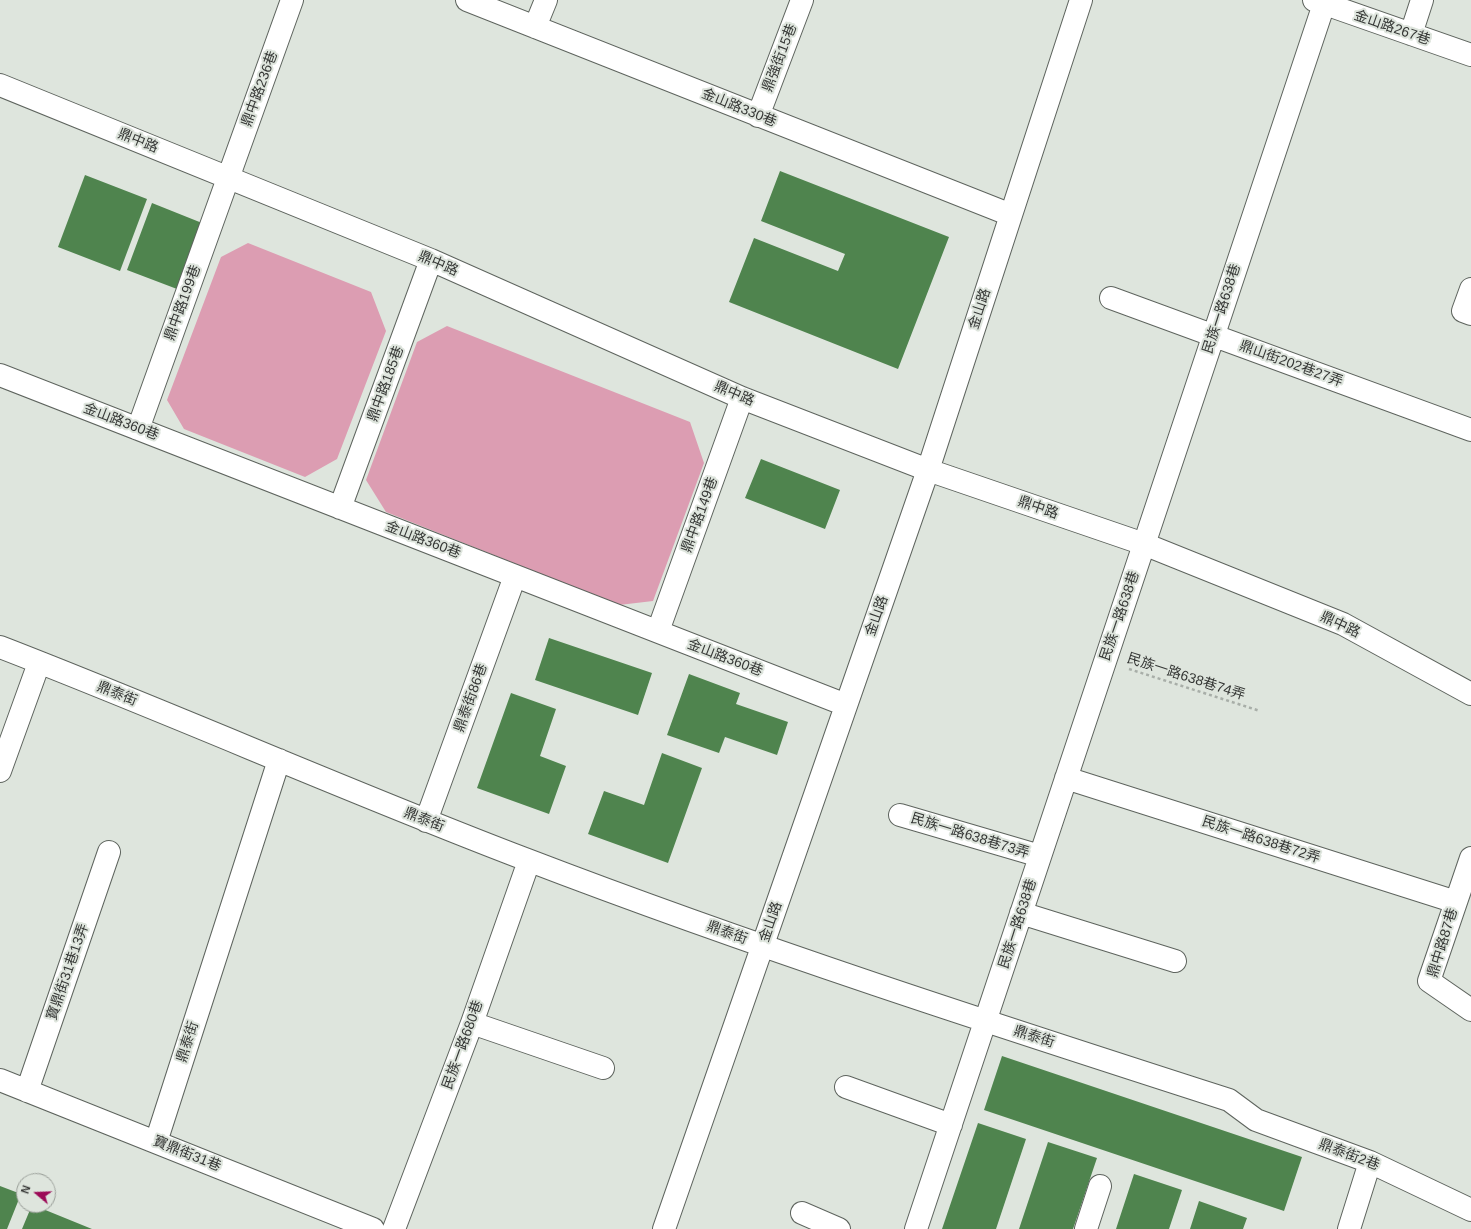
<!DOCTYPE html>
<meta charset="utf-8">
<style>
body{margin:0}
#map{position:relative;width:1471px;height:1229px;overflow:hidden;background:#dee5dd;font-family:Helvetica,sans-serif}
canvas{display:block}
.north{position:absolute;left:16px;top:1173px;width:40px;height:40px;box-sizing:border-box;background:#dee5dd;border:1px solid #9ba09a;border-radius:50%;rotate:289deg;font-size:11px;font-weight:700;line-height:16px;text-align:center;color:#363836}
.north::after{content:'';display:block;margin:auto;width:14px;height:18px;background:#9c0a57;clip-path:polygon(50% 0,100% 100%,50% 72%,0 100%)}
</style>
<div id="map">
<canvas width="1471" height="1229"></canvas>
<div class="north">N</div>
</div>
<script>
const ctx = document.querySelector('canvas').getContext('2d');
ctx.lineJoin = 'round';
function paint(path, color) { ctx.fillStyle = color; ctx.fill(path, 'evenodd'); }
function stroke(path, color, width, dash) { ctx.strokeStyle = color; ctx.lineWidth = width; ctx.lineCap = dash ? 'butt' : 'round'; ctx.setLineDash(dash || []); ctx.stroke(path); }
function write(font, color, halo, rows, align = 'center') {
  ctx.font = font + ' Helvetica,"Noto Sans TC",sans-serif'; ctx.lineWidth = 4; ctx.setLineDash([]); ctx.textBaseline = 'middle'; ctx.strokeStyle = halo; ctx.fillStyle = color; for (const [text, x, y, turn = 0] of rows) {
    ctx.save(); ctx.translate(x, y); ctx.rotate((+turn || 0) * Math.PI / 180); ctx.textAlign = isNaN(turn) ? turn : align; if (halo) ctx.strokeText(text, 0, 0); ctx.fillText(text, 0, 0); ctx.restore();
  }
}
paint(new Path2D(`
 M248,243L371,292L386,331L337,459L305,477L184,429L167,400L221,257Z
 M447,326L690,422L704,463L653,601L619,605L386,512L366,480L417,342Z`), '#dc9db2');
paint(new Path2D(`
 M780,171L949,237L898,369L729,302L754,238L838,271L845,254L761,221Z
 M85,175L147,199L120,271L58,247Z
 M152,203L202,223L177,289L127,270Z
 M761,459L840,490L825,529L745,498Z
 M549,638L652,673L638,715L535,680Z
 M689,674L740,693L736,704L788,722L777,755L725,737L719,753L667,735Z
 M511,693L556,709L540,756L566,766L549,814L477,788Z
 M662,753L702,768L668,863L588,834L604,791L644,805Z
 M1002,1056L1302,1157L1284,1211L984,1110Z
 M978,1123L1026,1139L996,1229H942Z
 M1048,1142L1097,1158L1073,1229H1019Z
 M1134,1174L1182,1190L1169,1229H1116Z
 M0,1186L21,1194L7,1229H0Z
 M1199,1201L1247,1218L1243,1229H1190Z
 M32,1205H33L92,1229H22Z`), '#4f844e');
const minor = new Path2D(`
 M467,0L1011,215
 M1314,0L1471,55
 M535,27L546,0
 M1411,34L1422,0
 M0,85L431,260L742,398L928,470L1144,544L1343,624L1471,694
 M758,116L802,0
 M1471,289L1463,311L1471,314
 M1111,298L1471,430
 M0,375L846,705
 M138,429L292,0
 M340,508L431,260
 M658,631L742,398
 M0,647C176,715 349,792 525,859C757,948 993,1024 1229,1100L1256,1120L1370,1162L1471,1210
 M0,771L39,663
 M1066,778L1456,902
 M900,815L1040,856
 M426,821L515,576
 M1471,858L1429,981L1471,1010
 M1021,913L1175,961
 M472,1023L603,1068
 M0,1080L373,1229
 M846,1087L951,1125
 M27,1091L109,852
 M156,1142L279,760
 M802,1213L839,1229
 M394,1229L472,1023L529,861
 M664,1229L928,470L1081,0
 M916,1229L1324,4
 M1086,1229L1100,1186
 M1349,1229L1370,1162`);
stroke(minor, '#5e645e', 24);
stroke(new Path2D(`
 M1129,669L1260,711`), '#a8aea8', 2.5, [3, 3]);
stroke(minor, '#fff', 22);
write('14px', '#363836', '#dee5dd', [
 ["金山路267巷",1392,28,19],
 ["鼎強街15巷",780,58,-69],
 ["鼎中路236巷",260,89,-70],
 ["金山路330巷",739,108,22],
 ["鼎中路",138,141,22],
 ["鼎中路",438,264,23],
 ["鼎中路199巷",183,303,-70],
 ["金山路",980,309,-72],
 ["民族一路638巷",1222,309,-72],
 ["鼎山街202巷27弄",1291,364,20],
 ["鼎中路185巷",386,384,-70],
 ["鼎中路",734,394,23],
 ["金山路360巷",121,422,21],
 ["鼎中路",1038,508,19],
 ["鼎中路149巷",700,515,-70],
 ["金山路360巷",423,540,21],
 ["金山路",877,616,-71],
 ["民族一路638巷",1120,616,-71],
 ["鼎中路",1340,625,25],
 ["金山路360巷",725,658,21],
 ["民族一路638巷74弄",1186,677,18],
 ["鼎泰街",117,694,22],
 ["鼎泰街86巷",471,698,-70],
 ["鼎泰街",424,820,22],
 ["民族一路638巷73弄",970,836,17],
 ["民族一路638巷72弄",1261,840,18],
 ["金山路",771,922,-71],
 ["民族一路638巷",1018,924,-72],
 ["鼎泰街",727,933,20],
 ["鼎中路87巷",1443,943,-73],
 ["寶鼎街31巷13弄",68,972,-71],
 ["鼎泰街",1034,1037,18],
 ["鼎泰街",188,1042,-72],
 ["民族一路680巷",463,1045,-70],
 ["寶鼎街31巷",187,1154,22],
 ["鼎泰街2巷",1349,1155,21]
]);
</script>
